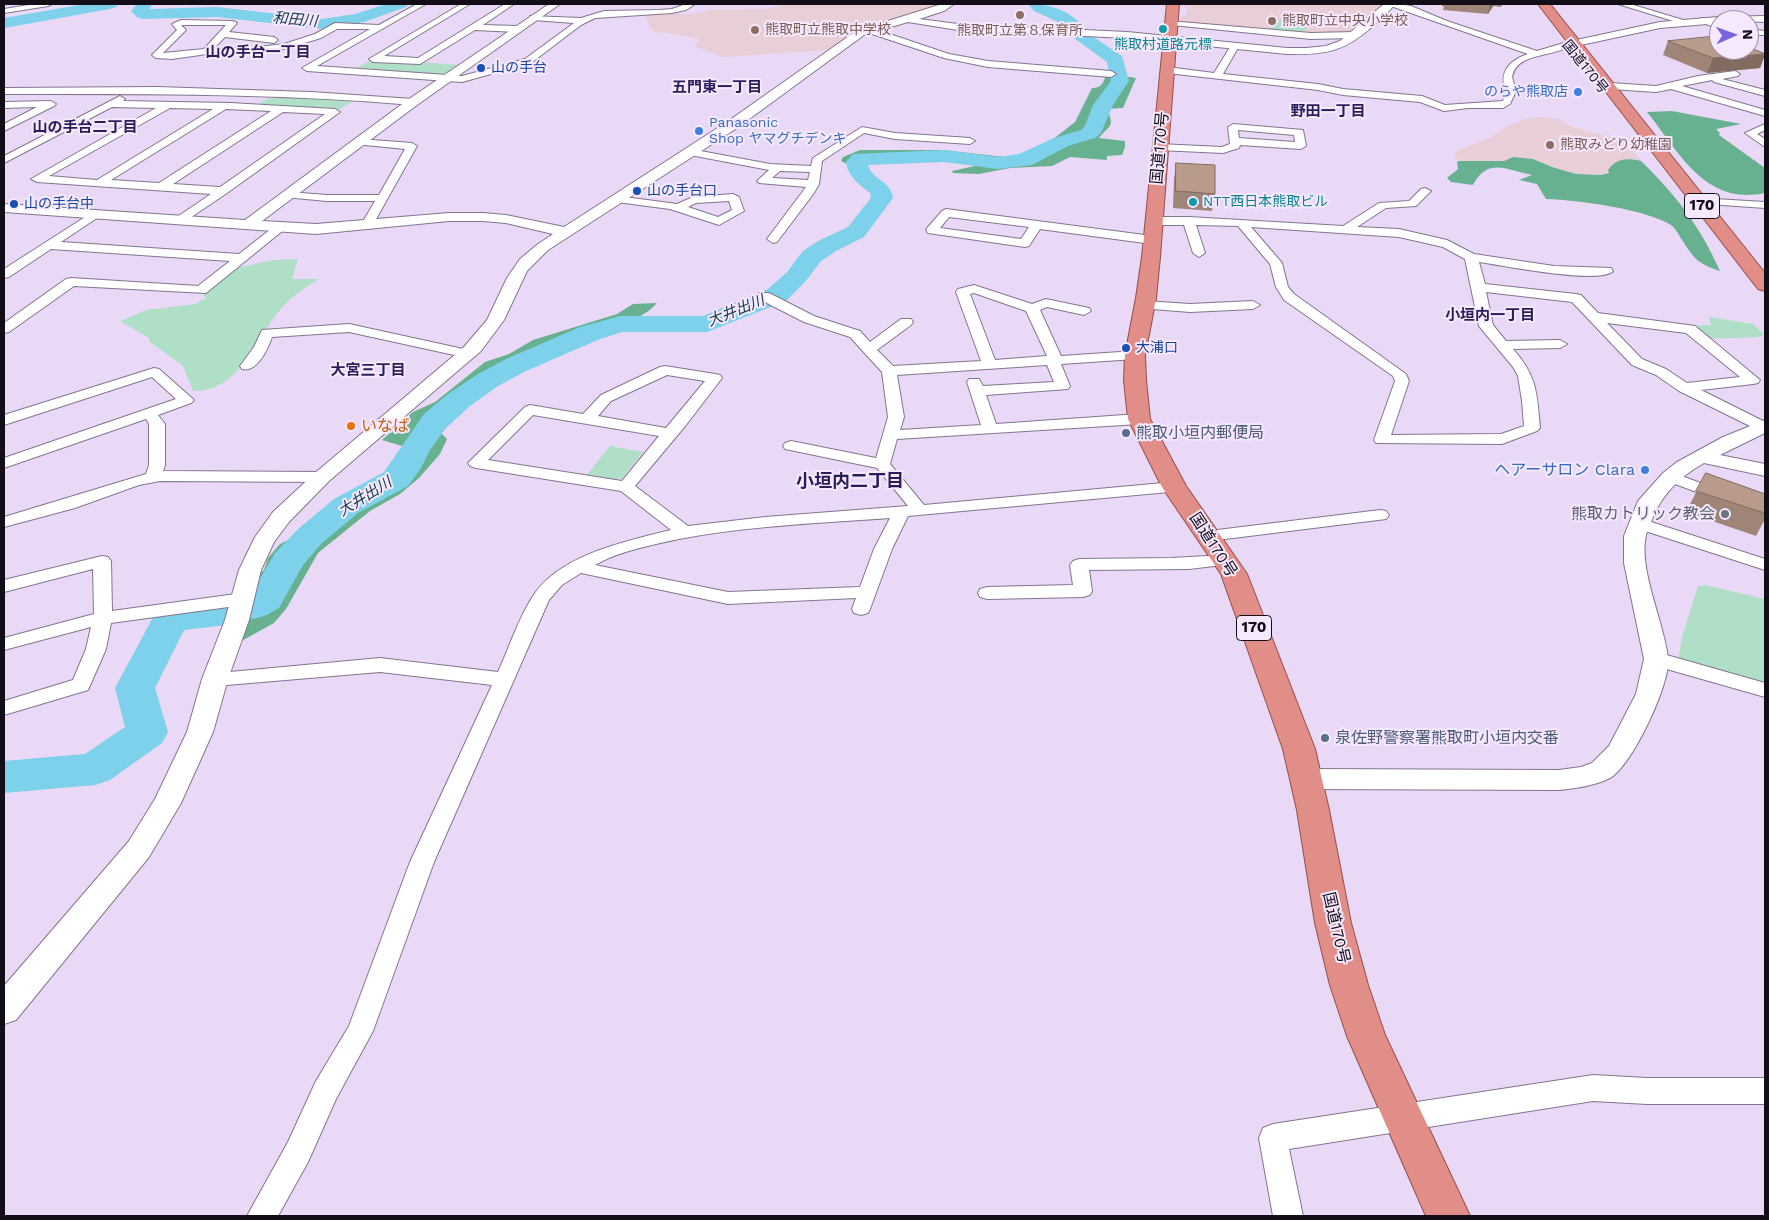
<!DOCTYPE html>
<meta charset="utf-8">
<style>
body{margin:0}
#map{position:relative;width:1769px;height:1220px;overflow:hidden;background:#e9d9f6;font-family:"Work Sans",sans-serif}
canvas{display:block}
.frame{position:absolute;inset:0;border:5px solid #130d17;pointer-events:none}
.north{position:absolute;left:1709px;top:10px;width:50px;height:50px;box-sizing:border-box;background:#f5e8ff;border:1px solid #9b90a2;border-radius:50%;rotate:88deg;font-size:14px;font-weight:700;line-height:20px;text-align:center;color:#130d17}
.north::after{content:'';display:block;margin:auto;width:18px;height:22px;background:#7a65e0;clip-path:polygon(50% 0,100% 100%,50% 72%,0 100%)}
</style>
<div id="map">
<canvas width="1769" height="1220"></canvas>
<div class="frame"></div>
<div class="north">N</div>
</div>
<script>
const ctx = document.querySelector('canvas').getContext('2d');
ctx.lineJoin = 'round';
function paint(path, color) { ctx.fillStyle = color; ctx.fill(path, 'evenodd'); }
function stroke(path, color, width, dash) { ctx.strokeStyle = color; ctx.lineWidth = width; ctx.lineCap = dash ? 'butt' : 'round'; ctx.setLineDash(dash || []); ctx.stroke(path); }
function write(font, color, halo, rows, align = 'center') {
  ctx.font = font + ' "Work Sans","Noto Sans JP",sans-serif'; ctx.lineWidth = 4; ctx.setLineDash([]); ctx.textBaseline = 'middle'; ctx.strokeStyle = halo; ctx.fillStyle = color; for (const [text, x, y, turn = 0] of rows) {
    ctx.save(); ctx.translate(x, y); ctx.rotate((+turn || 0) * Math.PI / 180); ctx.textAlign = isNaN(turn) ? turn : align; if (halo) ctx.strokeText(text, 0, 0); ctx.fillText(text, 0, 0); ctx.restore();
  }
}
paint(new Path2D(`
 M784,4H937L921,11L856,30L828,50L723,57L694,46L700,39L653,31L645,17L648,14H696L709,10L767,9Z
 M1183,4H1382L1347,34L1315,36L1182,22L1180,18L1187,14V9Z
 M1540,117L1559,119L1571,127L1623,140L1641,161L1633,159L1601,175L1576,174L1552,167L1533,159L1513,157L1504,161L1477,162L1459,161L1456,158L1454,153L1459,150L1492,137L1506,127L1524,119Z`), '#e8cfd7');
paint(new Path2D(`
 M1286,15L1317,19L1301,33L1270,29Z
 M374,58L458,65L446,73L436,76L352,71Z
 M277,93L358,98L335,112L254,107Z
 M298,259L292,279H318C304,289 289,298 279,311C255,340 240,392 193,391L183,366L150,342L149,338L120,321L149,309H157L195,304L206,298L202,294L232,269L273,260Z
 M1709,317L1753,324L1764,334L1759,337L1702,339L1688,326L1711,325Z
 M610,446L643,452L622,478L610,480L585,477Z
 M1705,585L1765,599V687L1678,661L1682,637L1698,586Z`), '#afdfc7');
paint(new Path2D(`
 M1111,74L1136,78L1123,108L1107,109C1115,128 1110,124 1099,138L1125,141V147L1122,155L1107,156V160L1070,157L1052,166L1010,168L979,174L953,173L952,171L975,166L986,160C948,152 907,155 868,156L859,158L854,162V168L841,161L843,157L860,150H943L1013,158L1026,156L1039,150L1075,122L1092,88C1102,88 1103,83 1106,75Z
 M1672,111L1741,124L1716,129L1720,133L1719,135L1765,168V193C1705,206 1679,152 1647,112Z
 M1513,157L1533,159L1552,167L1576,174L1601,175L1609,173L1608,170C1616,158 1628,158 1641,161C1676,195 1700,226 1720,271C1696,263 1694,258 1680,237C1678,233 1675,228 1671,225C1644,209 1579,200 1546,199L1537,184L1519,180L1532,175C1506,170 1488,157 1473,185L1451,182L1447,178L1458,169L1457,162L1459,161H1504Z
 M657,303C638,325 609,323 584,333C530,354 476,380 433,420L439,431L447,439L440,454L419,478L400,494L370,511L318,553L286,609L274,623L238,643L257,576L264,570L268,558L280,544L295,537L319,516L394,474L391,468L403,449L402,446L382,440L413,412L435,402L485,362L509,354L533,340L617,314L633,304Z`), '#68b190');
paint(new Path2D(`
 M85,4H118L116,7L110,9L4,28V18Z
 M137,4H153L149,9L217,7L322,19L355,14L386,4H408L406,7L364,22L322,29L217,17L143,19L137,17L131,11Z
 M1028,4C1047,3 1073,11 1084,28L1082,32H1070L1060,23L1034,11Z
 M1083,33L1089,34L1122,56L1129,81L1113,105L1101,133L1095,138L1068,146L1032,165L998,169L944,162L868,165C872,180 891,181 893,198L864,237L836,251L821,261L805,282L786,301L707,332H622L600,339L526,371L498,386L470,406L446,428L430,450L421,468L408,486L358,513L322,543L303,565L279,608L267,615L254,619L244,616L240,622L227,625L184,630L155,688L168,732L162,743L110,780L95,785L4,793V761L85,754L125,727L115,688L157,610C178,604 216,598 237,604L241,599L252,592L275,553L298,529L334,499L384,472L424,414L448,394L478,374L506,359L580,327L620,316H703L768,289L787,272L803,251L818,241L848,227L871,198L870,193C859,184 848,177 846,162L853,154L944,150L998,157L1019,154L1054,138L1081,130L1085,126L1093,105L1111,81L1107,62L1074,38L1077,34Z`), '#7dd1eb');
const minor = new Path2D(`
 M35,4H52L48,6L4,13V9Z
 M417,4H426L317,66L462,76L525,59L574,23L533,20H530V16L581,18L604,11L659,10L672,9L686,4H695L686,10L672,13L595,18L581,25L531,63L462,82L307,71L302,68L370,29H337L321,38L288,48L251,54H207L172,59L156,58L152,55L177,30L172,24L181,20L233,21L237,23L229,32L274,37L278,40L274,43L225,37L214,48H251L284,44L315,34L335,23L379,25ZM181,25H226L204,49L163,53L186,30Z
 M461,4H470L384,56L418,58L505,4H514L483,25L517,26L521,29L517,32L475,30L420,64L373,62L369,59Z
 M1385,4H1399L1411,6L1447,21L1537,51L1567,42L1571,45C1555,58 1517,51 1512,77L1516,91L1510,104L1503,108H1468L1444,111L1420,102L1343,95L1318,90L1167,73L1162,70L1167,67L1214,73L1232,44L1235,43L1239,46L1223,74L1318,84L1343,89L1422,96L1445,105L1503,101L1506,91C1498,72 1510,60 1528,54Z
 M1618,4H1630L1690,22L1683,24Z
 M1701,18H1707L1719,23V29L1701,22Z
 M1169,21L1311,33L1354,32L1358,35L1354,38L1311,39L1172,25H1169Z
 M869,27L949,54L988,61L1111,71L1116,74L1111,77L988,67L944,58L866,32L865,30Z
 M1749,29L1765,31V35H1749Z
 M1735,71L1740,74L1738,76L1722,79L1765,90V96L1714,82L1712,80L1682,86L1765,110V116L1671,89L1656,92L1611,89L1606,86L1611,83L1656,86L1698,76Z
 M157,87L311,92L413,99L418,102L413,105C275,93 142,94 4,94V88Z
 M120,96L125,99L123,101L230,103L335,109L340,112L227,193L181,224L175,220L177,217L211,194L37,182L31,179L156,108L112,107L4,163V156ZM170,108L213,109L97,180L49,176ZM226,109L271,111L159,183L111,180ZM283,112L325,114L220,187L173,184Z
 M51,101L56,104L54,106L4,131V124L37,107L4,108V102Z
 M1233,124L1303,130L1306,146L1301,149L1240,145L1239,148L1223,153L1159,150L1154,147L1159,144L1222,147L1230,144L1228,127ZM1238,130L1294,135L1295,142L1239,138Z
 M1765,124V130L1757,134L1765,139V147L1745,133Z
 M862,127L895,133L970,138L975,141L970,144L895,139L864,133L822,161L819,184L814,193L777,242L773,243L767,239L806,187L759,183L757,181L769,170L690,155L685,152L690,149L770,164L811,166L813,158ZM780,171L810,172L808,180L772,178Z
 M359,139L412,143L417,146L371,228L367,229L361,225L375,201H327L284,197L282,195L284,193L288,192L327,195H379L405,149L355,144L354,142Z
 M1425,188L1431,191L1416,206L1386,208L1357,227L1399,229L1447,240L1474,254L1554,266L1611,268L1613,271C1601,285 1500,265 1479,262L1485,284L1576,294L1581,295L1598,313L1695,326L1760,380L1758,383L1753,384L1701,390L1765,422V431L1758,430L1679,391L1656,375L1632,365L1572,302L1486,292L1493,325L1506,341L1560,340L1567,344L1560,348L1513,349C1537,376 1537,393 1540,428L1537,431L1502,444L1376,443L1374,440L1395,381L1393,376L1284,300L1276,287L1270,264L1238,226L1196,225L1205,253L1199,257L1193,253L1184,225H1154L1148,221L1154,217H1189L1343,226L1379,203L1409,201L1421,189ZM1251,227L1399,237L1443,247L1465,259L1479,326L1513,367L1518,376L1522,401L1524,426L1501,434L1391,435L1409,381L1406,374L1294,294L1288,287L1282,263ZM1607,323L1686,333L1740,377L1687,383L1666,369L1642,359Z
 M733,194L739,197L744,211L719,225L670,209L617,202L611,199L617,196L677,204L693,197ZM729,201L732,210L718,217L688,207L696,203Z
 M1698,198L1765,202V208L1694,203L1692,201Z
 M946,209L1152,236L1158,240L1152,244L1040,229L1029,246L1025,247L928,233L926,230L928,227L942,211ZM949,217L1029,227L1021,239L940,228Z
 M96,210L100,212L102,214L100,216L61,242L239,254L276,225L280,224L286,228L206,293L74,286L9,332L4,333V323L66,279L71,278L198,286L230,261L51,249L9,277L4,278V269Z
 M974,285L1032,304L1046,299L1089,308L1091,311L1084,315L1047,307L1040,310L1061,356L1135,351L1140,352L1142,355L1140,358L1135,359L1061,364L1070,386L1068,389L986,395L996,424L1139,414L1144,416L1147,419L1144,422L1139,424L897,439L890,464L924,505L1174,482L1180,483L1182,487L1180,491L908,516L892,549L870,609L868,613L861,615L854,613L852,609L856,598L728,604L581,573L562,585L549,600L434,862L373,1031L336,1099L308,1162L278,1216H247L288,1142L316,1081L349,1026L410,862L492,685L380,672L215,686L208,684L205,679L208,674L380,658L498,672C509,648 518,619 533,596C559,555 626,541 671,530L621,491L476,468L470,466L468,463L525,407L530,405L583,414L601,395L660,367L665,366L715,374L720,375L722,378L686,425L635,486L688,526L765,517L908,506L877,468L785,449L783,446L785,443L791,441L876,458L888,417L882,372L850,337L804,322L759,299L757,296L759,293H769L814,316L860,331L870,342L901,319H911L913,322L911,325L877,350L893,366L981,361L956,292L958,289ZM974,293L1026,311L1047,356L995,360L970,294ZM1047,365L1054,382L983,386L979,379H969L967,382L981,425L900,430L904,417L897,375ZM667,375L705,381L666,428L598,416L611,401ZM533,415L659,436L622,481L488,460ZM890,518L874,549L860,587L728,592L595,565C614,554 635,549 656,544C732,526 812,524 890,518Z
 M1145,301L1190,304L1253,301L1260,305L1253,309L1190,312L1140,308L1138,305Z
 M349,324L468,350L473,351L475,354L473,357L468,358L349,332L272,337C268,349 257,373 242,369L240,366L254,347L262,330Z
 M154,368L159,369L194,400L191,403L158,415L165,424V465L163,471L322,472L328,474L330,477L328,480L322,482L160,481L139,485L75,508L4,527V517L146,474L149,465V424L146,419L4,468V458L176,399L152,377L4,425V415Z
 M1670,472L1765,506V517L1664,480L1662,477L1664,474Z
 M1380,510L1386,511L1389,515L1386,519L1209,541L1203,540L1200,536L1203,532L1209,531Z
 M1639,518L1765,559V570L1633,527L1630,523L1633,519Z
 M1225,555L1231,556L1234,560L1231,564L1189,569L1089,570L1092,591L1090,595L1083,597L987,599L980,597L978,593L980,589L987,587L1073,585L1070,565L1073,561L1079,559L1171,558Z
 M102,556L108,557L111,561L112,611L243,593L250,595L252,599L250,603L243,605L111,623L106,649L88,690L4,715V701L73,680L86,649L91,627L4,650V638L94,614L93,569L4,592V580Z
 M1656,652L1765,683V697L1649,664L1646,659L1649,654Z
 M1593,1075L1647,1078H1765V1104H1647L1593,1101L1289,1149L1303,1216H1273L1259,1138L1263,1128L1273,1124Z`);
const tertiary = new Path2D(`
 M549,4H560L417,105L262,221L316,224L449,213H483L506,215L564,227L727,122L856,31L942,4H954L944,11L919,19L958,24L1127,32L1287,48H1306L1326,46L1340,41L1384,4H1395C1389,12 1380,19 1373,26C1344,52 1325,55 1287,54L1127,38L958,30L908,22L864,35L737,128L548,250L527,271L504,320L481,351L329,481L289,522L274,542L261,570L249,620L228,679L213,732L181,803L149,857L16,1020L4,1024V986L129,841L155,799L187,732L202,679L225,620L239,570L255,537L273,512L315,473L463,348L487,320L507,278L520,259L538,244L553,234L506,223L483,221H449L316,234L4,212V204L245,220L409,99Z
 M1765,16V22L1719,20V23L1660,28L1567,48L1562,45L1567,42L1660,22L1718,17Z
 M1765,420V433L1720,455L1765,464V476L1704,463C1681,476 1663,493 1653,517C1651,523 1648,529 1646,535C1638,569 1664,622 1668,658C1671,683 1632,766 1610,778C1594,786 1576,788 1559,790L1307,789L1297,786L1293,779L1297,772L1307,769L1559,770L1581,767L1592,763L1609,746L1636,694L1644,659L1624,563V536L1638,501L1663,473L1677,462L1723,437Z`);
const trunk = new Path2D(`
 M1167,4H1179L1160,257L1156,298L1145,355L1146,380L1150,419L1186,486L1247,574L1315,749L1329,810L1351,923L1368,985L1385,1035L1470,1216H1426L1347,1036L1330,985L1315,923L1297,810L1283,749L1221,574L1162,487L1128,419L1124,380L1125,355L1136,298L1142,257Z
 M1538,4H1550L1765,273V291L1758,289Z`);
stroke(minor, '#84758e', 2);
stroke(tertiary, '#84758e', 2);
stroke(trunk, '#944f4c', 2);
paint(minor, '#fff');
paint(tertiary, '#fff');
paint(trunk, '#e08e87');
paint(new Path2D(`
 M1443,4H1503L1501,7L1493,6L1488,14L1443,10L1444,7L1442,6Z
 M1668,41L1765,53V55L1760,68L1707,73L1663,55Z
 M1176,163L1215,194L1212,211L1173,208L1174,179Z
 M1706,473L1765,494V519L1756,536L1686,512Z`), '#9f8578');
paint(new Path2D(`
 M1490,4H1494L1493,6L1488,14Z
 M1765,54L1760,68L1707,73L1713,58Z`), '#826c62');
const building = new Path2D(`
 M1719,36V50H1749V47L1765,54L1713,58L1668,41Z
 M1176,163L1215,165V194L1176,191Z
 M1706,473L1765,494V513L1696,491Z`);
paint(building, '#b99b8c');
stroke(building, '#826c62', 1);
for (const [x, y, r, color] of [
 [1020,15,5,"#8d6e63"],
 [1272,21,5,"#8d6e63"],
 [1163,29,5,"#0f9aa8"],
 [755,30,5,"#8d6e63"],
 [481,68,5,"#1a4fb4"],
 [1578,92,5,"#3f7fe0"],
 [699,131,5,"#3f7fe0"],
 [1550,145,5,"#8d6e63"],
 [637,191,5,"#1a4fb4"],
 [1193,202,5,"#0f9aa8"],
 [14,204,5,"#1a4fb4"],
 [1126,348,5,"#1a4fb4"],
 [351,426,5,"#e8710a"],
 [1126,433,5,"#5c6f8a"],
 [1645,470,5,"#3f7fe0"],
 [1725,514,5,"#6b7280"],
 [1325,738,5,"#5c6f8a"]
]) { const dot = new Path2D(); dot.arc(x, y, r, 0, 2 * Math.PI); ctx.fillStyle = color; ctx.fill(dot); stroke(dot, '#f5e8ff', 2); }
write('14px', '#785e54', '#f5e8ff', [
 ["熊取町立中央小学校",1282,21],
 ["熊取町立熊取中学校",765,30],
 ["熊取町立第８保育所",1020,31,"center"],
 ["熊取みどり幼稚園",1560,145]
], 'left');
write('14px', '#0d838f', '#f5e8ff', [
 ["熊取村道路元標",1163,45],
 ["NTT西日本熊取ビル",1203,202,"left"]
]);
write('14px', '#130d17', '#f5e8ff', [
 ["国道170号",1585,67,51]
]);
write('14px', '#164399', '#f5e8ff', [
 ["山の手台",491,68],
 ["山の手台口",647,191],
 ["山の手台中",24,204],
 ["大浦口",1136,348]
], 'left');
write('14px', '#366cbe', '#f5e8ff', [
 ["のらや熊取店",1568,92],
 ["Panasonic",709,123,"left"],
 ["Shop ヤマグチデンキ",709,139,"left"]
], 'right');
write('italic 15px', '#123a45', '#f5e8ff', [
 ["和田川",295,20,5],
 ["大井出川",736,311,-22],
 ["大井出川",365,497,-32]
]);
write('bold 15px', '#291e58', '#f5e8ff', [
 ["山の手台一丁目",258,53],
 ["五門東一丁目",717,88],
 ["野田一丁目",1328,112],
 ["山の手台二丁目",85,128],
 ["小垣内一丁目",1490,316],
 ["大宮三丁目",368,371]
]);
for (const [x, y, w] of [
 [1702,206,35],
 [1254,628,35]
]) { const box = new Path2D(); box.roundRect(x - w / 2, y - 12.5, w, 25, 4); ctx.fillStyle = '#f5e8ff'; ctx.fill(box); stroke(box, '#130d17', 1); }
write('bold 15px', '#130d17', null, [
 ["170",1702,206],
 ["170",1254,628]
]);
write('16px', '#130d17', '#f5e8ff', [
 ["国道170号",1160,148,-85],
 ["国道170号",1213,545,57],
 ["国道170号",1336,928,77]
]);
write('16px', '#c56008', '#f5e8ff', [
 ["いなば",361,426]
], 'left');
write('16px', '#4e5e75', '#f5e8ff', [
 ["熊取小垣内郵便局",1136,433],
 ["泉佐野警察署熊取町小垣内交番",1335,738]
], 'left');
write('16px', '#366cbe', '#f5e8ff', [
 ["ヘアーサロン Clara",1635,470]
], 'right');
write('16px', '#5b616d', '#f5e8ff', [
 ["熊取カトリック教会",1715,514]
], 'right');
write('bold 18px', '#291e58', '#f5e8ff', [
 ["小垣内二丁目",850,482]
]);
</script>
